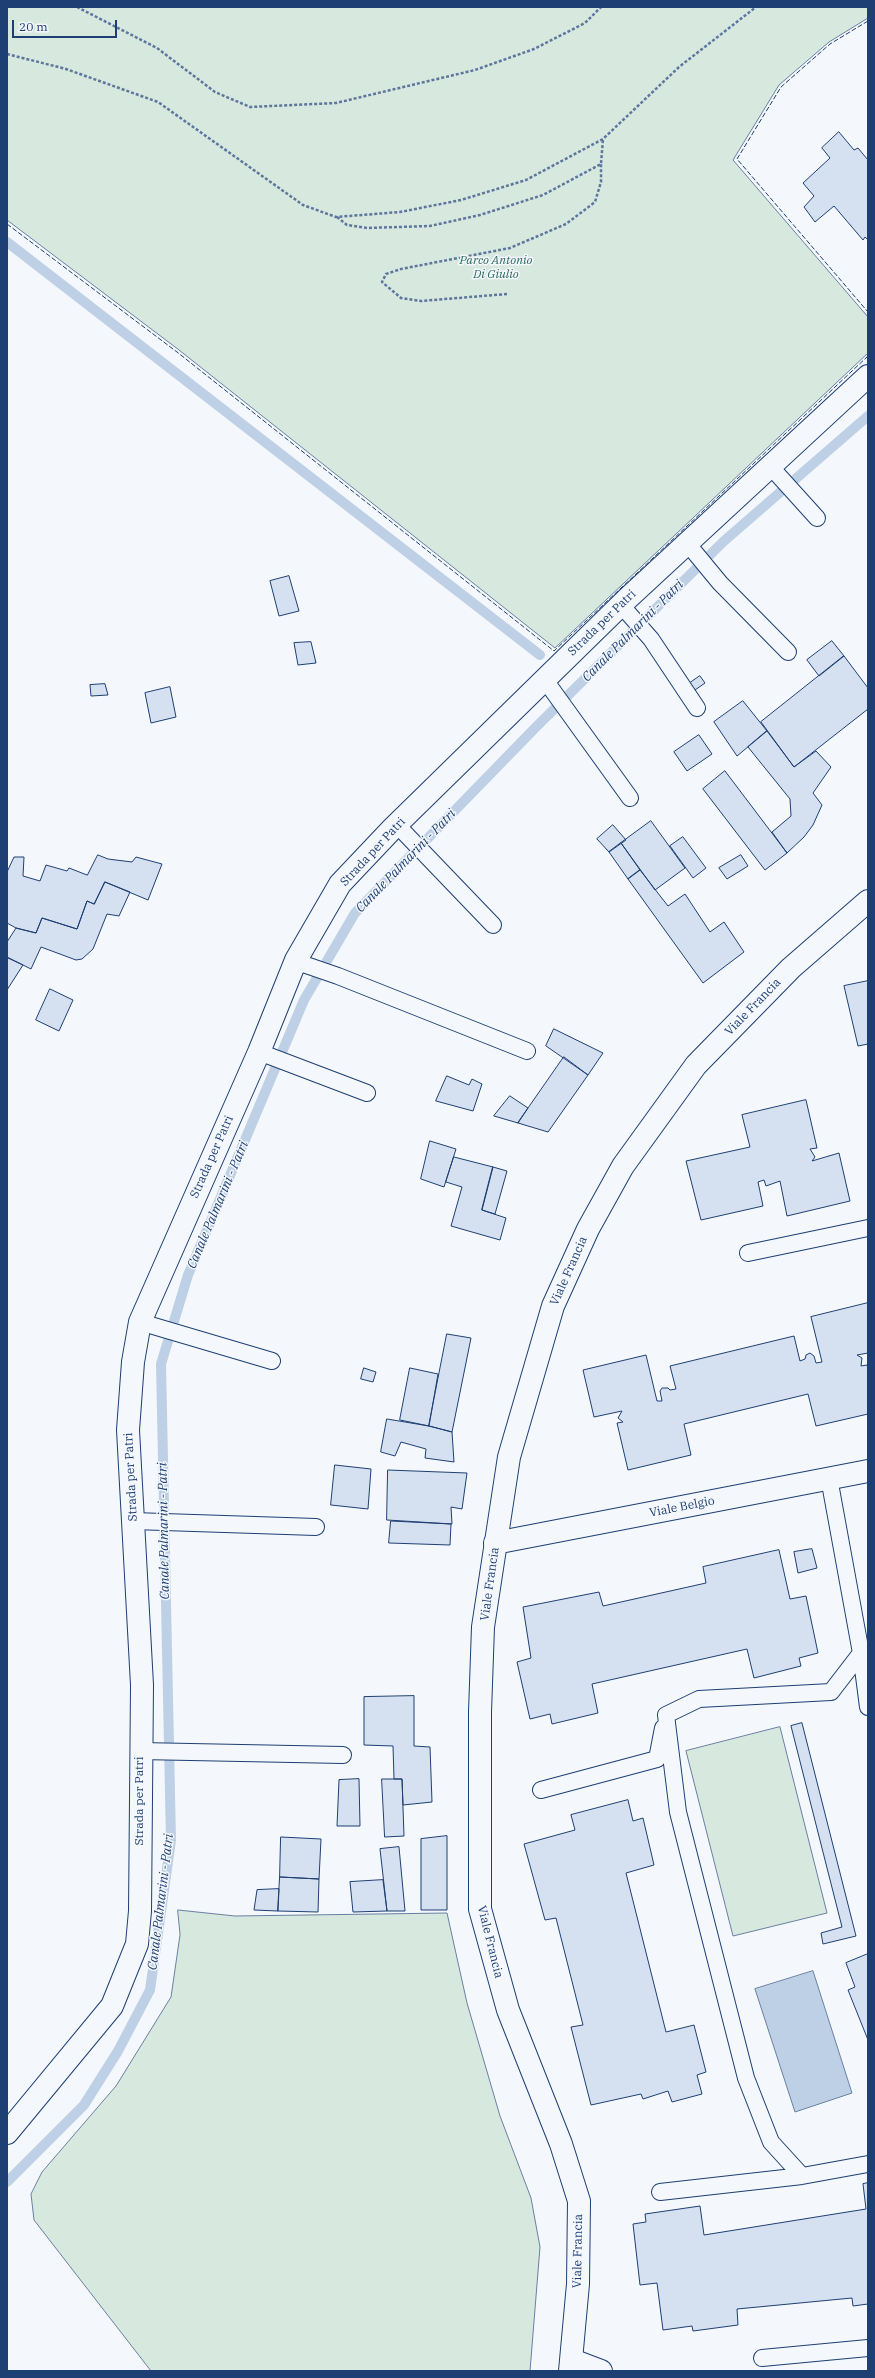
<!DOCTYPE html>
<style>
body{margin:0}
#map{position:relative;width:875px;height:2378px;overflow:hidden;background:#f4f7fb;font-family:"IBM Plex Serif",serif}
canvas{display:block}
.frame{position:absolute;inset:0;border:8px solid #1d3f73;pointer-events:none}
.scale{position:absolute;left:12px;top:20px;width:105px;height:18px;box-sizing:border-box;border:2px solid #1d3f73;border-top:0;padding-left:5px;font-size:12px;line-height:14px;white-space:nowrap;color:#1d3f73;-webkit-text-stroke:3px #f4f7fb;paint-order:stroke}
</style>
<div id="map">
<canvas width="875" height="2378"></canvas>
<div class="frame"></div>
<div class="scale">20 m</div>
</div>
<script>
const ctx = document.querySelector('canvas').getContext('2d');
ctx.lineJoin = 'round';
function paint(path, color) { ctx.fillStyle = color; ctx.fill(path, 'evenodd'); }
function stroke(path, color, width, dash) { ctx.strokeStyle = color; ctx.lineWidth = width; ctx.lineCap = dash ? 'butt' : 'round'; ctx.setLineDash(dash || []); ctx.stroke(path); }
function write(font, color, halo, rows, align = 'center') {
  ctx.font = font + ' "IBM Plex Serif",serif'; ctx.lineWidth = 3; ctx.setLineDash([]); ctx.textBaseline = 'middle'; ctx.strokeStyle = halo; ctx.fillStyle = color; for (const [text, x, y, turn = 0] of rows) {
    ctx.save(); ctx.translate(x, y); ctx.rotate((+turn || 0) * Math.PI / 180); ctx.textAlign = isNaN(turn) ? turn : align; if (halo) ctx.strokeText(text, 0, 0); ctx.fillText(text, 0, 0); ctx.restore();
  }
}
const green = new Path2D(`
 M7,7H868V18L829,42L779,85L733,160L868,317V353L555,648L179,350L7,220Z
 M780,1727L827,1913L733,1936L686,1751Z
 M178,1910L235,1916L447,1913L467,2003L500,2116L531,2198L540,2247L530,2371H151L34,2220L31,2194L42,2172L116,2086L171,1997L180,1935Z`);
paint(green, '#d7e8df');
stroke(green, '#687fa3', 1);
const water = new Path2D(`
 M813,1971L852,2093L795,2112L755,1989Z`);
paint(water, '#bed0e5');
stroke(water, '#687fa3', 1);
stroke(new Path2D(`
 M7,242L540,655
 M7,2182L84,2105L118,2051L150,1990L171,1840L161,1364L188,1275L304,1000L355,913L536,727L724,541L868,416`), '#bed0e5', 10);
const building = new Path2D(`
 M839,132L854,150L858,148L868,160V240L865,237L863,240L834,206L815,222L804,207L814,196L803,183L830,158L822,148Z
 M289,576L299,611L279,616L270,581Z
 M832,641L844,656L819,676L807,660Z
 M311,642L316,663L298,665L294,643Z
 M844,656L868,688V709L794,767L761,722Z
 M700,676L705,683L695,690L690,683Z
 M105,684L108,695L91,696L90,685Z
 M170,687L176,717L151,723L145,693Z
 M743,701L767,731L737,756L714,722Z
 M767,731L794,767L816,751L831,767L813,793L822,805L813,825L804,837L787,853L772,832L791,816L790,799L748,747Z
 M699,735L712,754L687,771L674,752Z
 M725,771L787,853L765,870L703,789Z
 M651,821L685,868L655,890L621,843Z
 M613,825L626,840L609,852L597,839Z
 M683,837L706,868L693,878L670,846Z
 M621,843L640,870L628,879L609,852Z
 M98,855L108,859L132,862L136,857L162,864L148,900L105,882L94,904L87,901L77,929L42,918L36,933L16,928L7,923V872L14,857H24L23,876L40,881L46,865L67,871L69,868L87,875Z
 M741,855L748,866L727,879L719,868Z
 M640,870L668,906L685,894L710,932L724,922L744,952L703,983L628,879Z
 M105,882L130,892L119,916L107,914L93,949L82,959L76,960L41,947L31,969L7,957V942L16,928L36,933L42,918L77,929L87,901L94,904Z
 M8,958L23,965L7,990V960Z
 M868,981V1044L858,1046L844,986Z
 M50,989L73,1000L59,1031L36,1020Z
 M554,1029L603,1053L588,1075L546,1046Z
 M564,1057L588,1075L548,1132L518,1123Z
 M447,1076L469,1085L472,1079L482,1084L473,1111L436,1101Z
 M510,1096L528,1108L518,1123L494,1116Z
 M806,1100L817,1148L810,1149L815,1157L812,1161L839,1153L850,1201L787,1216L780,1181L766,1186L764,1180L758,1182L763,1206L701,1220L686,1161L750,1147L742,1115Z
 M430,1141L456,1149L444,1187L421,1179Z
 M454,1157L493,1167L482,1210L506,1218L500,1240L451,1226L462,1187L446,1182Z
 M493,1167L507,1171L495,1214L482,1210Z
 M868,1303V1353L857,1355L862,1358L861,1366L867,1365L868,1369V1414L816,1426L808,1394L684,1424L691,1455L628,1470L617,1423L623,1422L618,1418L622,1411L594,1417L583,1370L646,1355L657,1401H662L660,1391L662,1388H668L670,1390L676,1389L670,1366L794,1336L800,1361L805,1359L806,1355L810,1353L814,1356L816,1363L822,1362L811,1317Z
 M447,1334L471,1338L452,1432L429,1426Z
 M364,1368L376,1372L373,1382L361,1379Z
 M410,1368L438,1374L429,1426L400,1420Z
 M387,1419L429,1426L452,1432L454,1462L425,1458L426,1449L401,1442L395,1456L381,1452Z
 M335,1465L371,1469L368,1509L331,1505Z
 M388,1470L467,1473L462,1509L451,1507L452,1524L387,1520Z
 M391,1521L451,1524L450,1545L389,1543Z
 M812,1549L817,1568L798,1573L794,1552Z
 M779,1550L790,1599L806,1596L818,1653L799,1658L801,1666L754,1678L747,1649L592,1684L598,1713L552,1724L550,1714L530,1719L517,1662L531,1658L523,1607L599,1592L603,1606L706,1583L703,1567Z
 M414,1696V1746L430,1747L432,1802L403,1805L402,1779H394L393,1746L364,1745V1697Z
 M802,1723L856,1936L823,1944L821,1933L842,1927L791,1726Z
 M359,1779L360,1826H337L339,1780Z
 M382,1779H402L404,1836L385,1837Z
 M628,1800L633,1821L643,1818L654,1865L626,1873L666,2032L694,2025L706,2072L697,2075L702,2094L672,2102L668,2091L643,2099L641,2094L591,2105L571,2027L583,2025L556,1918L545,1920L524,1844L575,1830L571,1815Z
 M447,1836V1910H421V1839Z
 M281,1837L321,1839L319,1879L280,1877Z
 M399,1847L405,1911H387L380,1849Z
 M280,1877L319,1879L318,1912L278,1911Z
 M383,1880L387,1911L353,1912L350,1882Z
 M279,1889L278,1911L254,1910L257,1890Z
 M868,1954V2040L848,1990L855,1987L846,1963Z
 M868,2183V2304L853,2306L852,2298L737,2309L738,2325L693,2331L692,2326L663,2330L657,2283L640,2285L633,2224L646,2222L645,2214L700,2206L704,2235L866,2209L863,2184Z`);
paint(building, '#d5e0f0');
stroke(building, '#1d3f73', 1);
const service = new Path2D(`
 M770,466L817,518
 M687,543L720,583L788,652
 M621,605L651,639L697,708
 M545,680L630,798
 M397,825L493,925
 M296,960L306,965L338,976L527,1051
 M259,1052L367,1093
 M748,1253L868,1228
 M140,1322L272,1361
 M829,1478L861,1653L868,1707
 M133,1521L316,1527
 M140,1751L343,1755
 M541,1790L657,1759L663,1728
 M802,2176L771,2142L746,2078L678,1812L666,1715L699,1699L831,1692L861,1653
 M660,2192L802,2176L868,2164
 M762,2358L868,2348`);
const minor = new Path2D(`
 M495,1543L868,1471
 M7,2133L112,2006L137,1944L140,1911L142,1685L128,1430L133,1362L140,1322L259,1052L296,960L340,884L393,828L628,598L868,376
 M572,2360L601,2371`);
const tertiary = new Path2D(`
 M570,2371L578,2284L579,2201L561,2144L508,2010L480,1909V1712L483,1627L509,1457L553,1306L588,1229L623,1166L696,1065L791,968L868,901`);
stroke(service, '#1d3f73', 18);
stroke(minor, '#1d3f73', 24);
stroke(tertiary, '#1d3f73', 24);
stroke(new Path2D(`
 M77,7L157,48L215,92L250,107L336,103L475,70L534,49L585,23L601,7
 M7,54L66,69L158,102L303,205L336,217L400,212L461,200L526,180L603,139L679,67L756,7
 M337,217L347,225L367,228L430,226L480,215L543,195L601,164L603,139
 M507,294L421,301L401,298L382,282L386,274L401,269L510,248L566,224L595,202L601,182V164`), '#5e769c', 2.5, [3, 2]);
stroke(service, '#f4f7fb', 16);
stroke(minor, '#f4f7fb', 22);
stroke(tertiary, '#f4f7fb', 22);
stroke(new Path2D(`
 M868,21L830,44L781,87L737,159L868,312
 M7,224L177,352L554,651L868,356`), '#1d3f73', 1, [5, 2]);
write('italic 12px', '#2c6c60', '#f4f7fb', [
 ["Parco Antonio",496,261],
 ["Di Giulio",496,275]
]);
write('12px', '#1d3f73', '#f4f7fb', [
 ["Strada per Patri",602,623,-44],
 ["Strada per Patri",373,852,-47],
 ["Viale Francia",753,1007,-46],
 ["Strada per Patri",212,1157,-66],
 ["Viale Francia",569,1271,-66],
 ["Strada per Patri",131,1477,-93],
 ["Viale Belgio",682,1507,-11],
 ["Viale Francia",490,1584,-82],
 ["Strada per Patri",140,1801,-90],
 ["Viale Francia",490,1942,76],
 ["Viale Francia",578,2251,-89]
]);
write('italic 13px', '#1d3f73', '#f4f7fb', [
 ["Canale Palmarini - Patri",633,631,-45],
 ["Canale Palmarini - Patri",406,861,-46],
 ["Canale Palmarini - Patri",218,1205,-67],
 ["Canale Palmarini - Patri",164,1531,-91],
 ["Canale Palmarini - Patri",161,1902,-83]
]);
</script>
